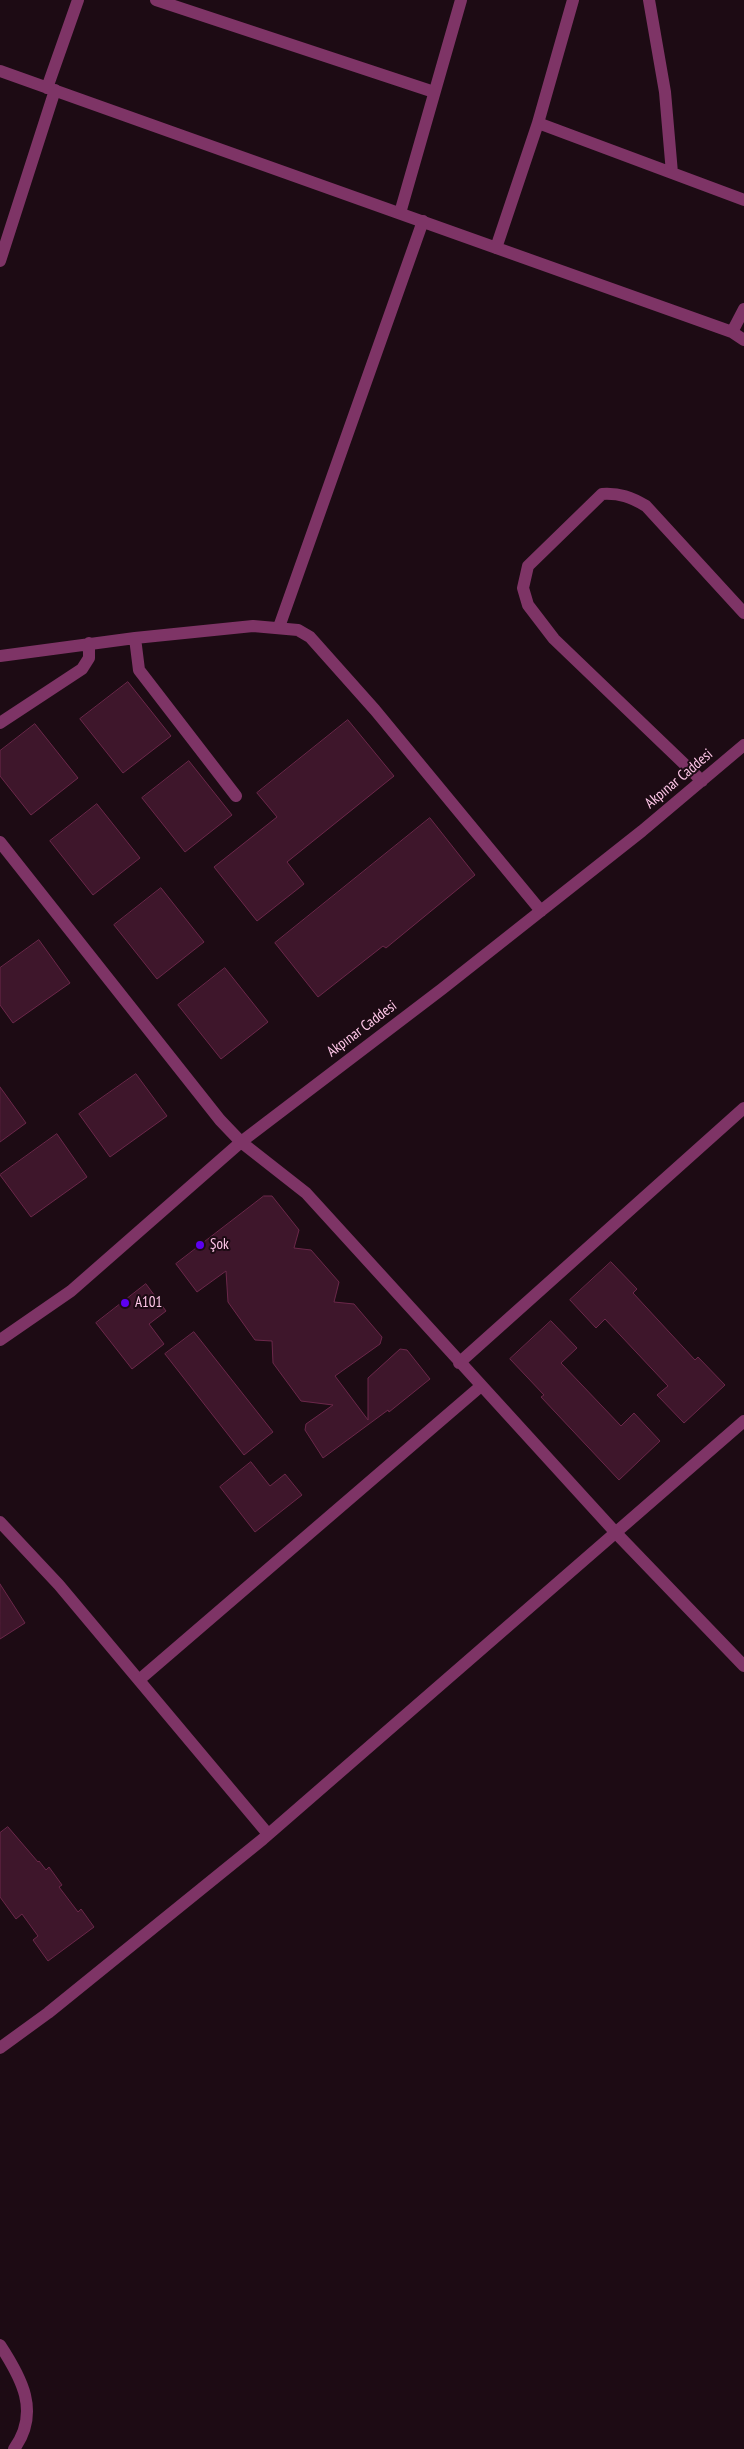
<!DOCTYPE html>
<meta charset="utf-8">
<style>
body{margin:0}
canvas{display:block;background:#1d0b14}
</style>
<canvas width="744" height="2449"></canvas>
<script>
const ctx = document.querySelector('canvas').getContext('2d');
ctx.lineJoin = 'round';
function paint(path, color) { ctx.fillStyle = color; ctx.fill(path, 'evenodd'); }
function stroke(path, color, width, dash) { ctx.strokeStyle = color; ctx.lineWidth = width; ctx.lineCap = dash ? 'butt' : 'round'; ctx.setLineDash(dash || []); ctx.stroke(path); }
function write(font, color, halo, rows, align = 'center') {
  ctx.font = font + ' "PT Sans Narrow",sans-serif'; ctx.lineWidth = 4; ctx.setLineDash([]); ctx.textBaseline = 'middle'; ctx.strokeStyle = halo; ctx.fillStyle = color; for (const [text, x, y, turn = 0] of rows) {
    ctx.save(); ctx.translate(x, y); ctx.rotate((+turn || 0) * Math.PI / 180); ctx.textAlign = isNaN(turn) ? turn : align; if (halo) ctx.strokeText(text, 0, 0); ctx.fillText(text, 0, 0); ctx.restore();
  }
}
const building = new Path2D(`
 M128,682L171,736L123,773L80,719Z
 M348,720L394,776L287,862L304,884L257,921L214,867L277,817L257,793Z
 M35,724L78,778L31,815L0,776V751Z
 M189,761L232,815L185,852L142,798Z
 M97,804L140,858L93,895L50,841Z
 M430,818L475,875L386,948L383,946L318,997L275,943Z
 M161,888L204,942L157,979L114,925Z
 M39,940L70,983L13,1023L0,1005V968Z
 M225,968L268,1022L221,1059L178,1005Z
 M136,1074L167,1116L110,1157L79,1114Z
 M0,1087L26,1123L0,1142Z
 M57,1134L87,1177L31,1217L0,1175Z
 M264,1196H272L299,1230L294,1248L311,1250L339,1282L334,1302L354,1304L382,1337L380,1344L335,1376L368,1420V1378L400,1349L407,1350L430,1379L389,1412L388,1410L323,1458L305,1430L306,1424L333,1405L301,1401L273,1363L272,1341L255,1340L228,1302L226,1271L197,1292L176,1264Z
 M611,1262L637,1289L633,1293L695,1360L698,1357L725,1385L684,1423L657,1395L668,1386L605,1319L596,1328L570,1300Z
 M146,1284L166,1311L149,1324L164,1344L132,1369L96,1323Z
 M551,1321L577,1348L561,1363L621,1426L634,1413L660,1441L619,1480L541,1397L544,1395L510,1359Z
 M194,1332L273,1432L244,1455L165,1354Z
 M251,1462L270,1486L285,1474L302,1495L255,1532L220,1487Z
 M0,1584L25,1623L0,1639Z
 M8,1827L38,1862L39,1861L46,1870L49,1867L62,1885L59,1887L78,1912L81,1909L94,1927L48,1961L33,1940L38,1936L22,1914L16,1919L0,1897V1833Z`);
paint(building, '#3e162b');
stroke(building, '#6b274a', 1);
stroke(new Path2D(`
 M156,0L434,92
 M649,0L665,92L672,173
 M0,71L732,332L744,340
 M47,88L78,0
 M538,123L744,200
 M400,213L461,0
 M496,248L538,123L573,0
 M0,261L55,90
 M732,332L744,309
 M279,627L423,221
 M135,638L139,670L236,796
 M0,656L135,638L253,626L298,630L310,637L375,710L541,911
 M0,723L82,669L89,658V643
 M702,781L554,639L528,605L523,588L528,566L602,494C620,493 631,497 646,506L744,613
 M0,842L220,1120L241,1142L306,1193L616,1533L744,1666
 M0,1340L71,1291L241,1142L442,989L642,831L744,745
 M459,1363L744,1108
 M0,1522L59,1585L268,1834
 M139,1680L481,1386
 M0,2048L48,2013L263,1839L744,1421
 M0,2345C21,2377 41,2412 14,2449`), '#7e3466', 12);
for (const [x, y, r, color] of [
 [200,1245,5,"#5d00f1"],
 [125,1303,5,"#5d00f1"]
]) { const dot = new Path2D(); dot.arc(x, y, r, 0, 2 * Math.PI); ctx.fillStyle = color; ctx.fill(dot); stroke(dot, '#1d0b14', 2); }
write('15px', '#ffc6e8', '#1d0b14', [
 ["Akpınar Caddesi",679,779,-40],
 ["Akpınar Caddesi",362,1029,-37]
]);
write('15px', '#ffc6e8', '#1d0b14', [
 ["Şok",210,1245],
 ["A101",135,1303]
], 'left');
</script>
